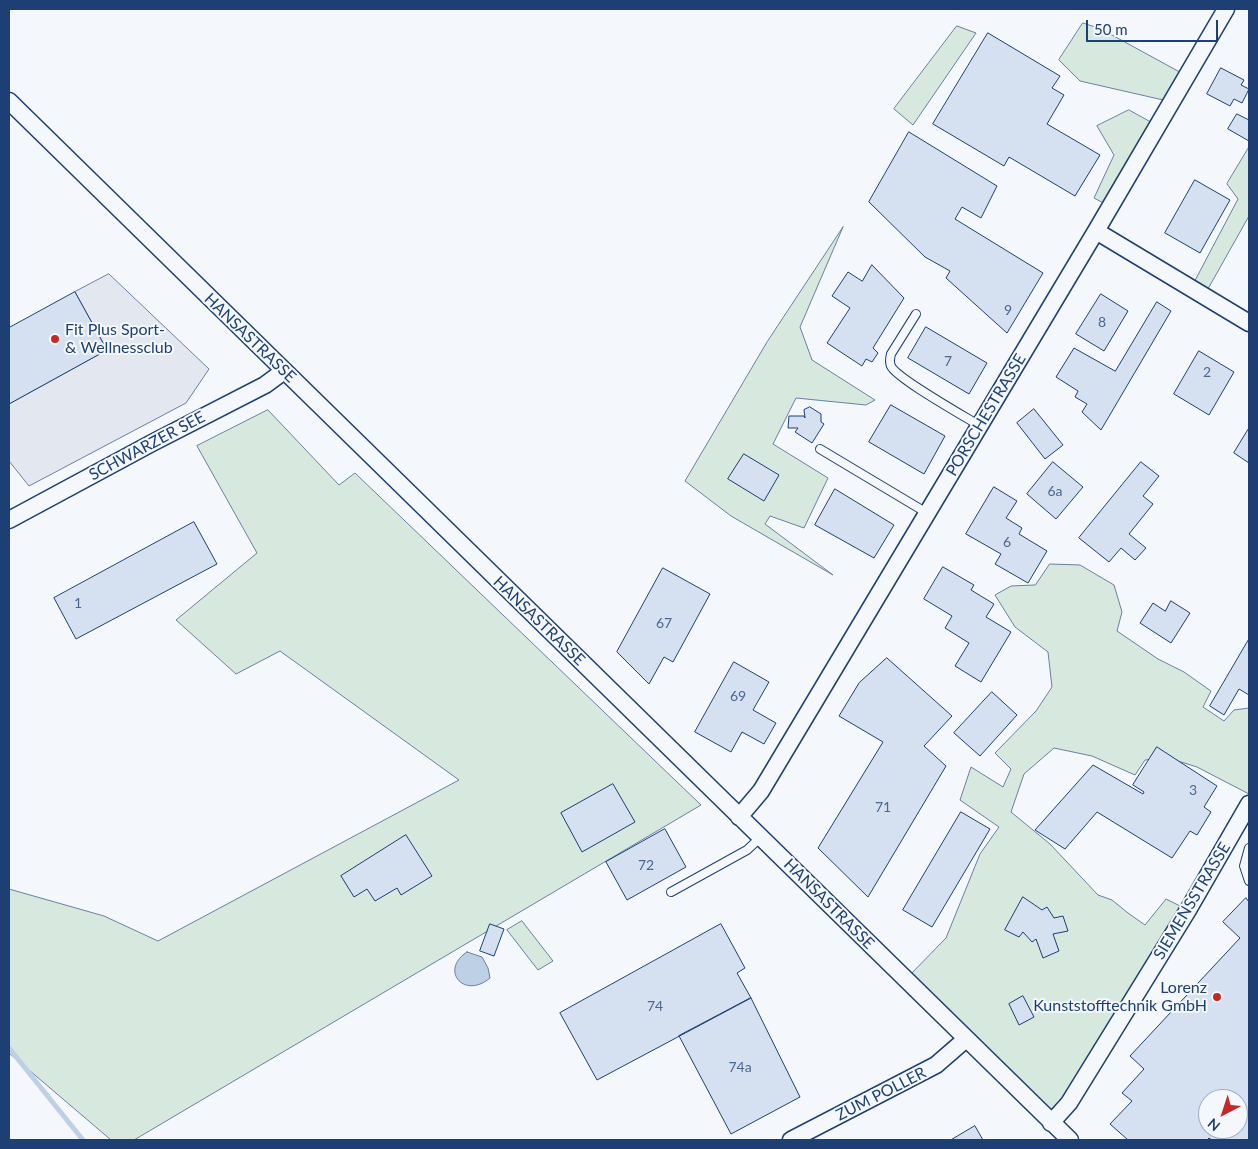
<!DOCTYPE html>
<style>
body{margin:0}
#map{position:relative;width:1258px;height:1149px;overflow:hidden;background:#f4f7fb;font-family:Lato,sans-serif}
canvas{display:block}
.frame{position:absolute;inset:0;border:10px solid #1d3f73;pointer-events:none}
.north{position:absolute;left:1198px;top:1089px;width:50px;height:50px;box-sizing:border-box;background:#f4f7fb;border:1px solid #9eadc5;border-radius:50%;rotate:220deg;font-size:14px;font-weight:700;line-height:20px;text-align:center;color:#1d3f73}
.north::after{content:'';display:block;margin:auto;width:18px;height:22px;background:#c62828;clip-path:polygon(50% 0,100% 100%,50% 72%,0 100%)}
.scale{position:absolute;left:1086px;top:20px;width:132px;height:22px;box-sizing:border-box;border:2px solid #1d3f73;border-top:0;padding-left:6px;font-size:15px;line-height:18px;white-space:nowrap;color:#1d3f73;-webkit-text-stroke:4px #f4f7fb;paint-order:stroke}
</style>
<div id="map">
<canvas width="1258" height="1149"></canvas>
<div class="frame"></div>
<div class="north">N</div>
<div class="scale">50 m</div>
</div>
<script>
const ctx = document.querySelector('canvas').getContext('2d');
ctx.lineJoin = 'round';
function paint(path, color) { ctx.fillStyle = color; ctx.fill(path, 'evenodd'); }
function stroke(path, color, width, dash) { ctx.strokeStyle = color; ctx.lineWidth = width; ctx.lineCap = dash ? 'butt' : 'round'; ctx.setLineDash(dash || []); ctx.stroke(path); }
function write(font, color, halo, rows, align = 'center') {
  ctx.font = font + ' Lato,sans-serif'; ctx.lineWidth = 4; ctx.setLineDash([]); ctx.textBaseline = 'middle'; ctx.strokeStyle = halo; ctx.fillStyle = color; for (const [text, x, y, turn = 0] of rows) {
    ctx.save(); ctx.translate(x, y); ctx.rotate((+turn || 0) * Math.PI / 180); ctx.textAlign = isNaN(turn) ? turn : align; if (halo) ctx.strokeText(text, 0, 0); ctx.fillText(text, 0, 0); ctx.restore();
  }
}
const green = new Path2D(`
 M1083,23L1101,29L1187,76L1172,102L1080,81L1059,60Z
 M957,26L976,33L913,125L894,109Z
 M1129,110L1158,126L1111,207L1094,198L1114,155L1097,126Z
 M1249,147V216L1204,296L1191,288L1238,199L1227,184Z
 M843,227L800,327L812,360L875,400L866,405L796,398L773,444L828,478L804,528L770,516L765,524L833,575L731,516L685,481L767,342Z
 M268,410L339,485L355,473L701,805L134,1140H111L9,1053V889L104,916L158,941L459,780L280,651L236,674L176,620L257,553L197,446Z
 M1050,564L1080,565L1114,585L1122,612L1117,631L1158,659L1184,672L1211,691L1203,707L1224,721L1234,710L1249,708V794L1197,767L1168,758L1145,760L1135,775L1092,756L1054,748L1024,774L1011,812L1050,844L1098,895L1112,900L1128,913L1145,925L1166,899L1188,910L1051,1123L905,980L946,938L980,854L999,827L960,800L971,767L1003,787L1011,769L995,753L1036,711L1052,687L1048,652L1015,627L995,595L1011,586L1035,585Z
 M522,921L553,961L538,970L507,930Z`);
paint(green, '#d7e8df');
stroke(green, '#687fa3', 1);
const parking = new Path2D(`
 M109,274L209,369L186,403L29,486L9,461V404L107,350L75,292Z`);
paint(parking, '#e3e8f0');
stroke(parking, '#687fa3', 1);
const water = new Path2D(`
 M467,952L482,957L488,968L490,978C464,1000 439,970 467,952Z`);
paint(water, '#bed0e5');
stroke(water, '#687fa3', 1);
stroke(new Path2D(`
 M9,1048L83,1140`), '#bed0e5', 5);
const building = new Path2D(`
 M988,33L1060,76L1052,88L1064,95L1047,124L1100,155L1075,196L1009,157L1004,166L933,124Z
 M1221,68L1244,80L1241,85L1249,89L1242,103L1234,99L1230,106L1207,94Z
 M1237,114L1249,120V141L1228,129Z
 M909,132L997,186L981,218L962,207L955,219L1043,273L1007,333L946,278L950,271L925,257L869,202Z
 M1195,180L1230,200L1200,253L1165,233Z
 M872,265L904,298L873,348L878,353L872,362L866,359L862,366L827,343L850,308L832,296L848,272L862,281Z
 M75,292L107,350L9,404V328Z
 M1101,294L1128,311L1104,351L1076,334Z
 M1157,302L1171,311L1101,430L1082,412L1087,404L1075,397L1078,391L1056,377L1074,348L1115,371Z
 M926,327L987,363L969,394L908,358Z
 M1199,351L1234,372L1209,415L1174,394Z
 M891,405L945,436L924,474L869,442Z
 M810,407L821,414V422L824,424L812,443L795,432L798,428H788L789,416H804L805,418L804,410Z
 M1034,409L1063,445L1045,459L1017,423Z
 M1249,428V463L1234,453Z
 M744,454L779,475L764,501L728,479Z
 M1053,462L1083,487L1056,519L1027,494Z
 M1141,462L1159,476L1143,496L1153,504L1129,534L1146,548L1135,560L1121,548L1109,562L1079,538Z
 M994,487L1017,501L1006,518L1022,528L1019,534L1047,551L1028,583L995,564L1001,554L966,534Z
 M835,489L894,525L874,558L815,525Z
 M194,522L217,564L76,639L54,598Z
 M943,567L974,585L971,590L994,604L986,617L1011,632L981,682L955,666L969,643L945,628L952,616L924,599Z
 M663,568L710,594L673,662L664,657L649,684L617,652Z
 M1171,601L1190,613L1171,643L1140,623L1153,603L1165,611Z
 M1249,639V695L1239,689L1224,715L1210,706Z
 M887,658L952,716L924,746L946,766L868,897L818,848L883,742L839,716L859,683Z
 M734,662L769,682L753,710L776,723L764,744L742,732L731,752L695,732Z
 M992,692L1017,715L980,756L954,733Z
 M1157,747L1217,786L1204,807L1211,812L1197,835L1190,831L1172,858L1097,812L1065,849L1035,830L1093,765L1143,794L1144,792L1133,785Z
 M613,784L635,822L582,852L561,813Z
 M961,812L990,829L932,927L903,910Z
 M665,829L686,867L627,900L606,862Z
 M406,835L432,876L401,895L397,888L375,901L367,889L354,897L341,876Z
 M1023,897L1042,910L1047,907L1054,918L1063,916L1068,931L1053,934L1059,951L1043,958L1036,939L1032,942L1023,932L1019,937L1005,930Z
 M1246,898L1249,902V1140H1212L1209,1138L1207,1140H1128L1110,1124L1132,1101L1122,1093L1144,1069L1130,1056L1240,938L1223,922ZM1208,1099H1238V1129H1208Z
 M490,924L504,929L494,956L480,951Z
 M721,924L745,968L737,973L751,998L597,1080L560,1013Z
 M1023,996L1034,1017L1019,1025L1009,1004Z
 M751,998L800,1097L731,1134L679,1036Z
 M975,1126L983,1140H951Z`);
paint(building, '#d5e0f0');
stroke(building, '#1d3f73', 1);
const lane = new Path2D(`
 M916,314L891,354C890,358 889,362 891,366C896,378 964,416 980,426
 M820,449L927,513
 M1249,848L1244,866L1249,881
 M671,892L747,850L761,837`);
const street = new Path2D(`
 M9,101L1070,1140
 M1096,231L1249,323
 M9,520L152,443L265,385L284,371
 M739,817L761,791L1096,231L1226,9
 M1051,1123L1069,1103L1188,910L1249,804
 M791,1140L936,1065L966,1039`);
stroke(lane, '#1d3f73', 10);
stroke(street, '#1d3f73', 19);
stroke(lane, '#f4f7fb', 8);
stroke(street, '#f4f7fb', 16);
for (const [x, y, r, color] of [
 [55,339,5,"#c62828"],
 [1217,997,5,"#c62828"]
]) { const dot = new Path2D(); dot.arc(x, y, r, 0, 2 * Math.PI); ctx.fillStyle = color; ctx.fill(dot); stroke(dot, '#f4f7fb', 2); }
write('14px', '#4b6792', null, [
 ["9",1008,310],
 ["8",1102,322],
 ["7",948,361],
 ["2",1207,372],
 ["6a",1055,491],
 ["6",1007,542],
 ["1",78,603],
 ["67",664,623],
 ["69",738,696],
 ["3",1193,790],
 ["71",883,807],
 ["72",646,865],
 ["74",655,1006],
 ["74a",740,1067]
]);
write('16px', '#1d3f73', '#f4f7fb', [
 ["Fit Plus Sport-",65,330],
 ["& Wellnessclub",65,348],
 ["Lorenz",1207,988,"right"],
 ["Kunststofftechnik GmbH",1207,1006,"right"]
], 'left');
write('16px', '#1d3f73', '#f4f7fb', [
 ["HANSASTRASSE",250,338,44],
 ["PORSCHESTRASSE",986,415,-59],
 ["SCHWARZER SEE",147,446,-28],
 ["HANSASTRASSE",539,621,44],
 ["SIEMENSSTRASSE",1192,901,-59],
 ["HANSASTRASSE",829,904,45],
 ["ZUM POLLER",881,1094,-27]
]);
</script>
